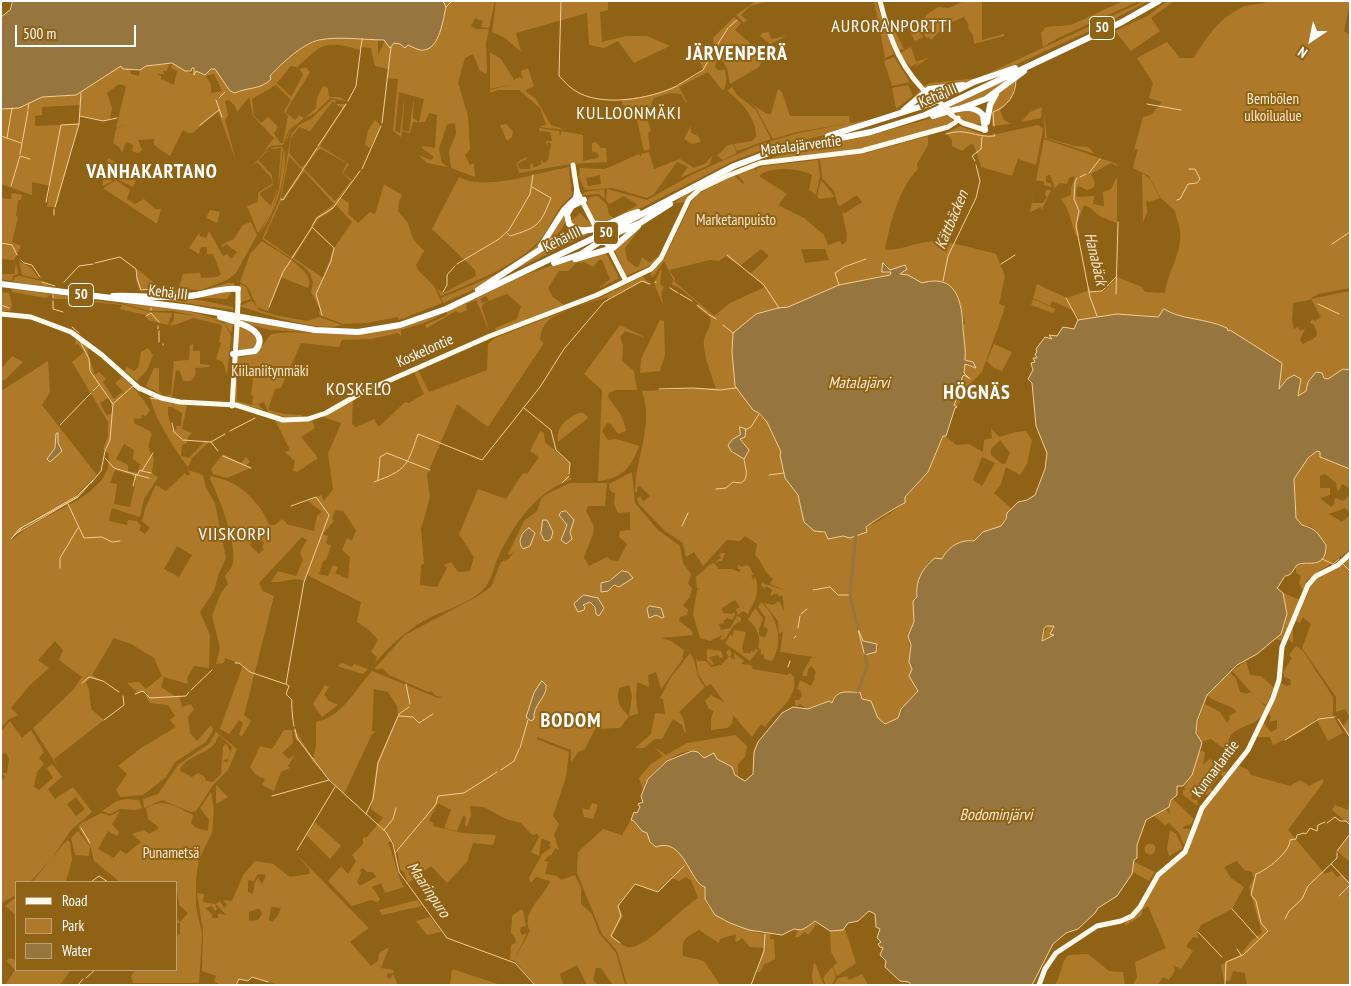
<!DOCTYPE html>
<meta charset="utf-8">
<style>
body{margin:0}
#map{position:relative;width:1351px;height:986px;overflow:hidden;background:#906216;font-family:"PT Sans Narrow",sans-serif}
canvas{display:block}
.frame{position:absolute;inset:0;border:2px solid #fff;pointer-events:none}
.legend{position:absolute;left:15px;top:881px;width:162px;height:90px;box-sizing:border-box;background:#906216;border:1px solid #bca173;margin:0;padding:6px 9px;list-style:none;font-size:15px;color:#fff}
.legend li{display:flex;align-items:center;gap:10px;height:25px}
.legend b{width:25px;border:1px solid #bca173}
.north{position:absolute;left:1286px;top:15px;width:50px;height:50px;-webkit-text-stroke:4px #906216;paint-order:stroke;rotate:214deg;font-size:14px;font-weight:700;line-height:20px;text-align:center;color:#fff}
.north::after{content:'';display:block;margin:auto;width:18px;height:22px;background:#fff;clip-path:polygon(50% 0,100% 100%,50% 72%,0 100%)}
.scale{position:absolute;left:15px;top:25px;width:121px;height:22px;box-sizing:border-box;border:2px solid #fff;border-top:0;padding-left:6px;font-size:15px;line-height:18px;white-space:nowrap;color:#fff;-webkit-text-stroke:4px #906216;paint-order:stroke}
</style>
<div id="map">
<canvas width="1351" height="986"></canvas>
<div class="frame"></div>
<ul class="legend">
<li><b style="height:6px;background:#fff9ec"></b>Road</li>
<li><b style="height:14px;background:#ae7a29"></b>Park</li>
<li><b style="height:14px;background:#96753e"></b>Water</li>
</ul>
<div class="north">N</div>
<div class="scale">500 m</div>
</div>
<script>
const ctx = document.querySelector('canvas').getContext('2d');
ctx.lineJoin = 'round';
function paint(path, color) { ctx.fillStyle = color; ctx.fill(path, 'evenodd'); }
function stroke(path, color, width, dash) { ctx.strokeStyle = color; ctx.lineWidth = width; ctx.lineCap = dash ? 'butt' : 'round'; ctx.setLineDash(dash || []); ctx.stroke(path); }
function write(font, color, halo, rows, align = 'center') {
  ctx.font = font + ' "PT Sans Narrow",sans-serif'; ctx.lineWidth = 4; ctx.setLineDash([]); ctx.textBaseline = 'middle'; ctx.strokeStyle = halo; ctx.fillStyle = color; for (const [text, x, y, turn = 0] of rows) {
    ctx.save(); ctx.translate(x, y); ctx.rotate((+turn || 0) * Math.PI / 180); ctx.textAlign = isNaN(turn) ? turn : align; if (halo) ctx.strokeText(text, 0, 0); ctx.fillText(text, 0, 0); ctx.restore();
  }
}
paint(new Path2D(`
 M406,1H495L489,28L481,27L483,21L475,18L471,26L476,29H489L486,44L487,74L480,71L473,54L465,58L458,83L468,116L470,150L465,155L470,165L474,163L475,177L451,168L449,151L456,134L455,123L447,124L439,149L442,163L448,167L427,163L418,155L431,160L434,157L422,148L423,146L435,148L437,115L429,113L425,122H413L410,133L402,131L401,137L393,131L398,79L387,78L388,69L375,66L371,48L361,47V51C350,46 329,41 318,49C311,54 304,61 297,67L291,66L277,83L291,97L303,75L300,69L306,67L310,72C306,80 287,107 286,113L295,120L299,115L304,118L291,130L285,144L289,132L299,122L289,130L283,145L271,146L264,151L274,138L253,116L249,97L237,112L235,106L229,100L225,101L228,115L225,120L236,161L218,111L193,133H188L183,130L170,156L154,145V139L138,140L142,150L138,153L132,151L133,145L126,142L122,153L119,147L113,143L116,129L125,124L116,128L126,86L119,84L107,93L112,108L110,119L104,121L79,115L80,105L42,107V115L35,116V126L79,124L56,207H47L50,186L32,182V195L1,184V104L20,105L104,70L121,66L123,69L130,68L131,74L139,76L140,70L146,66L169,64L167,71H163L164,74H157L161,76V79L174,85L177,71L171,68L173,63L192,74L197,66L270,76C303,38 328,32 378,40V55L385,40L391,47L394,43ZM214,74L222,91L211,93V85L206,76ZM276,85L291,100L284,111L288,116L283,143H280L274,133L278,127L268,117L261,123L254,116L252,99ZM399,92L424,99L419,122L413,118L414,97L409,132L402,130L405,95L400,133L395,131Z
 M496,1H608V10L600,12L602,42L626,36H647L670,46L634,63L618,41L604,48L589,45L587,13L516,33L521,52L505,38L492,32Z
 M769,1L750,6L741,15L747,20L744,23L736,15L754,2Z
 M874,1H876L894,54L883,59L885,57Z
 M964,1H982V40L1004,34V36L974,44L973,35L968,28L969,25L964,17L947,24L931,40L929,37L926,38L920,25L924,22L926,15L938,7L949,8Z
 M1123,1H1139L1058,38L1043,47L1041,33L1046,27L1071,25Z
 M1144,1H1149L1094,29L1006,69L964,84L927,89L923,87L929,83L978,78Z
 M1167,1H1174L1151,18L1160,31L1131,51L1115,31L1149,15Z
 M1268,1H1350L1344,31L1350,35V288L1318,294L1309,300L1293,303L1292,322L1294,329L1298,327L1300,331L1305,329L1300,340L1303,344L1316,337L1317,332L1314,325L1322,328L1310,323L1312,319L1315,321L1321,317L1311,299L1350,291V391L1337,376L1327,380L1322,374H1315L1303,396H1298L1301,382L1298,376L1280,391L1278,388L1280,381L1082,322L1072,310L1052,301L1050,306L1033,298L1037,284L1067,298L1087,291L1088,285L1091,292L1103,291L1117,277L1142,287L1145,292L1165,293C1167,273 1183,252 1180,230C1179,223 1176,218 1175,211L1160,197L1149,176L1133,168L1138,149L1134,150L1143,117L1151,115L1162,102L1149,98L1153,83L1137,58L1167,42L1180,58H1194C1207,36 1221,16 1245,6C1252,4 1262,5 1268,1Z
 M734,17L741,23L735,30L765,56L759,67L730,84L727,68L714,46L713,38Z
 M887,20L896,24V33L904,49L897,51Z
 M916,24L923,37L915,41L908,28Z
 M769,32L771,39L787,36L770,44L760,36L762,33Z
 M709,45L717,59L715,67L718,70H725C727,78 727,84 723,91L708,72L679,87L687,102L686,103L681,94L670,93L654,98L646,116L651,131L648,133L650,149L644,151L636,116L622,104V99C654,97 671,89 699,74L703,70L695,49Z
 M911,47L916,62L930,57L912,69L920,62L910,67L900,53Z
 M490,52L501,59L514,80L520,77L523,79L521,71L528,68L534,86L526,90V92L536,99L551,125L566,130L539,127L546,125L540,108L519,90H498L490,93V90L510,85L490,89Z
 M894,57L910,82L892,86L884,61Z
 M1028,67L986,97L950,110L948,108Z
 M1016,80L1011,99L1000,110L1004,120L1011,124L992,126V115L989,112L1000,92Z
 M908,85L913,96L896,109L892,88Z
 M323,86L328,88L329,97H339L347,101L330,98L315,113L305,118L316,108L317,98Z
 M732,87L737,95L756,110L771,139L737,151L734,144L752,141L756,137C757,119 741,101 727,91Z
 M778,89L782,92L790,116H849L850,123L797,132L773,139L756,108L750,103L767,114H771Z
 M920,90L922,94L898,112L833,133L765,149L733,161L641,208L599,226L586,203L590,197L598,196L607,205L609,215L614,218L638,205L624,196L609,204L606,200L607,189L647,200L693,174L758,145L798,133L883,117L906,106Z
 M331,100H335L336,104H347L320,146L349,164L343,173L353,181L340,197L349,203L348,214L358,223L370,212L375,214L384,184L402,195L399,201L398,211L408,223L413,239L424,251L416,265L418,270L434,286L442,303L399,320L397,317L367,323L343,324L319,315L320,309L311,292L313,283L310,273L303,266L262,239L280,199L291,135L299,125L311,119ZM333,101L338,106L342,107V110L305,165L301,167L289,153L291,138L299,127L310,131ZM321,149L347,163L342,173L351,181L335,201L304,169L317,151ZM289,156L302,170L282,199L281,197ZM304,171L334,204L316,217L307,236L291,257L264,238L281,201L284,200ZM336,205L352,222L334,248L323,278L294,258L318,219L330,212Z
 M1042,107L1041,118L1021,122L1030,112Z
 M960,110L980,113L982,124C973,125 959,119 955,112Z
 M1044,111L1047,138L1074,146L1088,147L1095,154L1045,138Z
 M943,115L950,117L953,121L949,125L866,148L762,161L802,148L871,135Z
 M375,120L380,125L379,132L370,148L365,145L368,130Z
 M506,124L513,131L512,137L507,141L500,125Z
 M1038,125L1043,129L1036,165L1018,159L1012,176L981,167L974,145L971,144L962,151L952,146V140L946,133L960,126L988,136Z
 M691,126V133L698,136L701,142L692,144L684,139Z
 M539,128L559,131L560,136L562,131L583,135V161L598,158L599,154L592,151V143L596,142L601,148H606L607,162L570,164L519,173L516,163L526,157L527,159L517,164L520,169H530L531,163L532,165L533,163V168L542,164L540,159L544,163L548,160L551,144L548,142L547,147L546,141H552L550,132L539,131Z
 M928,136V145L917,164L918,169C899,188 890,223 885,250C904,250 921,240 939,241C950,242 982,250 996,254L1005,276L999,304L1005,306L1003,313L982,372L970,384L957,407L954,405L965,389L961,386L962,377L964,375L970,379L964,373V364L975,368L965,360L963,326L965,323L958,296L943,281L922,283L908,275L900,274L905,265L890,270L885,264L883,267L885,273L891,272L890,275L839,285L788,307L756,314L733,333L732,352L735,386L751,407L767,422L776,438L781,452L785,478L798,495L804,522L810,528L836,537H846L867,532V526L879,521L904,503L905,497L928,473L944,435L956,445L969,444L983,452L984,440L992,438L991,428L999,437L1016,432L1026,431L1032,440L1027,464L1020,475L1006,467L1001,484L994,493L1011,508L1001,526L983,532L974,541C960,539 949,547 942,559L929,561C922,570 915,584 917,597L913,601L914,622L908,636L912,669L909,676L918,691L901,709L899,717L885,724L878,718L871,701L862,699L858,691L838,693L833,704L829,701L807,709L800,704L797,706L795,705V700H799L802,695L800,690L797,689L800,680L811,686L815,678L814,677L816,672L812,666L808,669L807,676H803V672L811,658L814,657L780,652L783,633L782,631L779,634L778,621L764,603L773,605L779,601L784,611L783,598L781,595L779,597L777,593L770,596L772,590L766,586L765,589L761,585L762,583L787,591L770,584L773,579C763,572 763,562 755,555L757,544L745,536L740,541L727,540L703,566L694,552L686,557L683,543L665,531L639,504L637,499L640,496L643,502L650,496L640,486L637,487V493L635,491C636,456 654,425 642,391L716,388C712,377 702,351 704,340C705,332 713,326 710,317L697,307L699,304L677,286L672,285L673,279L664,261L653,277L650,274L664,259L693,199L700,193L734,175L743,184L744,182L736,174L754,167L756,172L757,168L763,166L818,160L820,176L816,195L809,190L812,175C799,168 770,166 759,176L787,194L778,205L804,218L824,235L828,245L840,241L842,245L846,242L847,234L842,212L845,213L862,202L857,195L840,206L838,205L834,191L822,178L820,159L866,153ZM761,249L769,256L750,274L764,286L763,288L730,303L714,316L674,281L675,279L669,270L710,260L719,261L726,256L740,266ZM801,249H825L829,260L805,263ZM1000,440L1010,453L1005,464H1002L991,455V449ZM982,457L995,463L982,486L973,480ZM858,629L863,641L879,646L876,652L866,655Z
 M1044,139L1117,164V223L1101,217L1089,207L1084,205L1077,223L1079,235L1076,236L1067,208L1061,199L1071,195V188L1075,178L1073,176L1069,178L1067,184L1060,183L1055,188L1050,175L1046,176V182L1051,184L1052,187L1044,185V181H1036L1032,203H1043L1047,197L1045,195L1046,190H1051L1042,210L1041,207L1030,212ZM1111,163L1117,166V177L1111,189L1103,192L1104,206L1093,204L1094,196L1077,197L1076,192L1078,186L1087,190L1093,188L1095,183L1091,174Z
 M733,144L737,153L723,160L717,156L727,146Z
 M274,147H283L279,182L272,211L279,189L284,148C288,175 276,213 259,234L271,212L258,233L247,206L258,202V193L273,183L270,176L257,162L251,167L265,152ZM281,148L278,186L271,206L261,196L260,193L273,185L272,175L258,160L270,149Z
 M649,152L654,169L680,159L694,168L706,163L713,155L709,165L680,178L688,167L677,162L654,194L647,198L613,188L585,190L579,177L580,168L605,169L639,154L641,157V154ZM600,175L601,184L588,186L586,178Z
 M108,158L117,163L111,182L102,186Z
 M569,167L572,196C552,211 553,226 538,242C517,265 469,284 441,296L437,289L443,293L476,276L475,270L432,229L459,177C486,192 539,172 569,167Z
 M729,171L731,173L719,178L686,202L675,203L657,215L641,227L625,248L627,260L636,267L639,266L642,257L650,263L661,253L651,265L626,276L614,249C649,217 687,192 729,171Z
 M124,173L136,181L133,187L119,180Z
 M1142,173L1150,179L1160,198L1149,202L1146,200L1147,213L1143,222Z
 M116,180L130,190L127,199L135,204L144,199L155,209H161L157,224L103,188Z
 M821,180L835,197L819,199L817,196Z
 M604,189L605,199L599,194L582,195L585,192Z
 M12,193L22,195L21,200H18L16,216L18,217L12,242L21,246L14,260L1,259V198L11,199Z
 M569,200L571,202L539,247L477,288L443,303L441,298C474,284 514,270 539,243C551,230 555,211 569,200Z
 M567,209C566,230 558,234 542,247Z
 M210,210L220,212L217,223L206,218Z
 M580,213L594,227L584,229L569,223Z
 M251,222L257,235L236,273L227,280L201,290L181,289L179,287L183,274L200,273L201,278L217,277L221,274L213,254H207V247H201L199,254L189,248L199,233L200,236L206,238L209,231L223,256L227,254L231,259L237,252L226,244L223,247L221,245L234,239L243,225Z
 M595,231L500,277L557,240Z
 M262,241C273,249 319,272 308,288L281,277L268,311L257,307L248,287L240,282L250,254Z
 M606,253L619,278L598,289L610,279L602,260L600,259L593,267L584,262L576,263L568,271H559L548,288L553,297L564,305L496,331L495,328L517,319L521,306L507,294L489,301L486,296L480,299L482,303L488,301L483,304L482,308L490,333L476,300L466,304L467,310L460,313L456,311L427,328L425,325L447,315V312L525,275L556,264Z
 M19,261L31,268L39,279L22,275Z
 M16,263L18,274L14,275L11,281L1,279V274H14Z
 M662,267L660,284L664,287L661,294L663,305L654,283Z
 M137,269L159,287L139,290L136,280Z
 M20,276L41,281L52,287L13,282L15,277Z
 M643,276L650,286L642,281L608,299L607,297C589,303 566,309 550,319C543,324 541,332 540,340L544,343L488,427L457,404L427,475L430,497L421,529L424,564L421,565L420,585L437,587L447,568L444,565L451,562L458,572L470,571L474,557L459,534L478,489L506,499L523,473L527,474L539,457L530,451L540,431L544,433L545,442L570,463L568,476L572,479C537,491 516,521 500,553C493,566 493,580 482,591C468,603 447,610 431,617C409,628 391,644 375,663L377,657L371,652L378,640L368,629L357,622L361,602L307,575L304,581C292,576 281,584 271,582L278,571L296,576L303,560L300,552L307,540L302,537L259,583L263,591L274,596L244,715L251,721L242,736L239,735L243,723L239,720L229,734L220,729L243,665L225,658L224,663L216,664L220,648L212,616L221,593L228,584L225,576C228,572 232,568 233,563C237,544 219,496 210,479L211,476C217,478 224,479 230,482C246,489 264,509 269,525H275L282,519L286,522V524L314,531L317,516L322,512L308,501L321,495L324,501L333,489L328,454L341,423L323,417L353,399L352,424L356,427L374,419L378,426H380L405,402L409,403L424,394L414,372L418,370L429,392L487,370L488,344L495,338L602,297ZM336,510L343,511L356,530L352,541L347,538L342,550L350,557L348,579L335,573L338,567L333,565L328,576L319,574L323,561L326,560L331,546L326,543L328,536L323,534L334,521L332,518ZM254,536L264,542L262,548L264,549L259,554L250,545Z
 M228,283H235L233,286L197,294L153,293L172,289L193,293Z
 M240,284L246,287L251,299L239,303Z
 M12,289L188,311L233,323L231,333L224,322L173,311H149L121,303L89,299H54L52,294L46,298L12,292Z
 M232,291L227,299L189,297Z
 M1,292L9,293L12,305L10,311H1Z
 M144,297L200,300L233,307V310Z
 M1033,299L1055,309L1053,313L1031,305Z
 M91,300L121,304L149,312L172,313L168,325L148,320L146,315L120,309L122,305L91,302Z
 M252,301L259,310L274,315L307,321L319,317L342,325C320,333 262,313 239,306Z
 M446,312L427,322L401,330V336L398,333L371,339L342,340L339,347L301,343L281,388L275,389L268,410L284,414L302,415V417H285L268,412L264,402L258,404L263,410L234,402L235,381L237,380V401L252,405L253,396L251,395L253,380L247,366L238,365L236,376V358L256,354L271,334C298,330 326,335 352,334C385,333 416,323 446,312Z
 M174,313L208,318L225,324L231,336L227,375L223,362L216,359L221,343L219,342L222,325L193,318L172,326L170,324L174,320Z
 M241,320L311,332L270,330L244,323Z
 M660,320L664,321L665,355L660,371L640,373L641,359Z
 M238,324L257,336V347L239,351Z
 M620,325L646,338L625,331L620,337L623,345L622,361L634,371L637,390H615L609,393L608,397C616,408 624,416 626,431L618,434L611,424L607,423L602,431L608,440L616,439L639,446C632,467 621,479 598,481L602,390L584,374Z
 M76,339L91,348L87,350L95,375L99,372L106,379L103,382L114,399L123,391L115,383L122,377C134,387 142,397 150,410L146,416L142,415L141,419L134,418V423L150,431L152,435C147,445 148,449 154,458L152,473L158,478L144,499L140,517L112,508L109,521L127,525L128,520L137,521L141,526L139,530L145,534L150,528L142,521L146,506L156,485L166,491L185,473L187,476L190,474L188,470L203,475L206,488L215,503L226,558L219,573L214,591L200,612L210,635L209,668L194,666L187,678L188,684L164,677L161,687L175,696L179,695L182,707L191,704L194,709L188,717L190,733L197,741L211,725L213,730L206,742L175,762L166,777L143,795L120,797L116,790L127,774L118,766L141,748L176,727L170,720L175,716L168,705L150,703L143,692L138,693L127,683L139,682L146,689L162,676L154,658L131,644L114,638L92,675L102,681L91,678L86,682L89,689L91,709L104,720L54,759L58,767L33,728L73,690L82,677L59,660L63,650L55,641L38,660L49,668L29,686L11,708L18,715L9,719L1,728V391L48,361L50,392L42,405L97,475L72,499L32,520L19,529L12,537L14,539C37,515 96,501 107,470C109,465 109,459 109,454L103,449L108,436V422L72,362L84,352L78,344L75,345ZM109,397L113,412L107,416L100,403ZM124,444L134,450L133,459L140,464L138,473L128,471V465L116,459ZM115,470L132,475L136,481L130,507L114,504L117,484L110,483ZM177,546L192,555L179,577L164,569Z
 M193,344V351H200V364L210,365L209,367L195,368L196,374L191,381H183L180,371L176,370L172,397L166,396L171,394L174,361L189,360L190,345Z
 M994,344L1012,352L1002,371L994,368L987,361Z
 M148,348L153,355L147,370L137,381L124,371L127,367L134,371L138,368L141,352Z
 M12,356L23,362L4,381L1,378V369Z
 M154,368H159V391L164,396L146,386Z
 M151,397L187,405L182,429L192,433L188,437L187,443L182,445L181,456L189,458L204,442H209L192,458L188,467C179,456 149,410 151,397ZM168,407H172L182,413L181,426H176L177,429L172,430L168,414Z
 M578,413H584L588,418L558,442C555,427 567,419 578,413Z
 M275,420L288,422L312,420L315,428L301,437L318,458L297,472L293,471L295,461L285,452L290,450Z
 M1317,451L1350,467L1349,488L1342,484L1339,491L1337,490L1336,483L1325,474L1320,476V488H1330V495L1320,498L1331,507L1334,504L1335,498L1343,501L1350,495V513L1345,508L1329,514L1342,522L1350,515V550L1307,580L1303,591L1299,583L1301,576L1296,573V566C1310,560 1320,571 1326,548L1317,532L1311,526L1302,525L1296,520C1295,513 1293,483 1295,477C1296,472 1312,453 1317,451Z
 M223,454L241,463L246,457L250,462L246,465L251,468L227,478L213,474L211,469Z
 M632,472L635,503L657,529L680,546L683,563L691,574L688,584L692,588L690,597L683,605L688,610L687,615L680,617L679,621L691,630L693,635L661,638L671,641L684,650L682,660L661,689L656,672L648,675L649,687L637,682L636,698L638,714L629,716L620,728L595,729L585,749L578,752L571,763V750L537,737V739L569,752L566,777L553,816L559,824L554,835L559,850L549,846L551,842L543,839L541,840L539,856L531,852L539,837L537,834L532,835L521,823L506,819L484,807L470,806L471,816L467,826H465L466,817L463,816L457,831L444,828L451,810L438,803L429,820L434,824L433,826L462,833L496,835L493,845L473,843L467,862L447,883L431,866L408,883L404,872L400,869L398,855L392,840L388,843C395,858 396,873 404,887L385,893L381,883L372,887L380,899L378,902L371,900L352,906L328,881L341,866L348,874L356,861L352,855L363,844V838L367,837L383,818L371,809L377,762L398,715L397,706L388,692L374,689L372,731L376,732L372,734L344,794L313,762L300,742L296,740L293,730H295L313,758L316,746V722C342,717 355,690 372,671L438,698L443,697L436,696L431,691L428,692L389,675L382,668L377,670L375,668L405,635L478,596L491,587L501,562L509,559L514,551L510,555L508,554L524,521L537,511L541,499L545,495L570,483H607L605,506H588L586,511L594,526L593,534L584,557L589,566L607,557L611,560L618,561L627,544L619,537L620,531L630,530V512L618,513L614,504L615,493L610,491L609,484ZM622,571L628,572L633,578C630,581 604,592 601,592V583L613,578ZM629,685L632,696L629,716C619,707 616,701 619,688ZM363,868L367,872H373L376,877L360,886L357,882L361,873L360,870Z
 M721,553H725L722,561L713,562L719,569H732L739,572L741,569H738V564L741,567L748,565L754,575H751L753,580L755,577C761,591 754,603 748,614L743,611L738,615L736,609L740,607L735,600L722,608L723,613L732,614L734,611L735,615L732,620L727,618L723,621L725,623L719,624L721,630L730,628L737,616L741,618V621L734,625L725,639L720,640L722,635L710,641L700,638L693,614L697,590L700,589L697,588L696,577L708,566L721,558L719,555Z
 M1350,555V739L1343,728L1349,717L1345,709L1336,712V697L1302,648L1311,624L1303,617L1300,623L1296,621L1293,626V643L1288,639L1311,586L1319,577Z
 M1283,593L1300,600L1282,641L1275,639C1291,624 1284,613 1283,593Z
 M761,602C778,617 784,643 772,661L764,659V655L761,654V650L758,647C762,638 756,625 748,620L755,608L763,619L759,629V635L765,638L768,629L764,627L765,617L758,607Z
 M1047,626H1053L1050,634L1054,635L1042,641Z
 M734,630L746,632L742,648L744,653H751V650L754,653L755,649L758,650L750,661L725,643L733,631L731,635L733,636Z
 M1296,646L1303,651L1333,697V716L1343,733L1328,741L1316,719L1304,730L1273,745L1270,737H1255L1267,715L1264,724L1271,732L1277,729V720L1269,722L1271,716L1268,713L1281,683L1286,686L1291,685L1290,679L1284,677L1283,672L1292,658L1289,655Z
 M707,649L721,651L723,656L722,658H719V655L709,657L714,664L712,665L707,660Z
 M729,649L732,653L730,657L735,660L734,653L744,661L741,664L751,665L753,669L787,675L790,673L794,677C798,700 776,710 765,727L761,724L752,737L733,715L732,724L727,728L711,730V718L714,711L709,709L705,701L711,695L725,703L711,684L706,686L698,674L696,658L698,661H706L711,667L721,665L729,657L726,652Z
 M690,653C699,666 693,674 705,687L679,712L683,718L686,732L685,733L682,725L673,719L662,739H655L644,748H635L651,734L655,713L665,714L663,699L660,698L671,677Z
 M1246,661L1250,675L1261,676L1274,688L1266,705L1258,700L1232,671Z
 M342,663L352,667L354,664L368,669L363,674L337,666Z
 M1230,672L1236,679L1240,692L1247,694L1250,692L1266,707C1264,710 1262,716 1260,718C1250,728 1226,727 1229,746L1223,748L1211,739L1201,742C1193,729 1199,718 1205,704L1220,712L1227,723L1230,719L1229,716L1237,712C1229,703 1216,704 1207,695Z
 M325,685L329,687L324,695L329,701L338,705L322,717L313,704Z
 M10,721L22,738L31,730L44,752L39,758L44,764L37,772L34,787L39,790L53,778L47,768L52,764L62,777L48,789L55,799L73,787L92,812L71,830L52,858L30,882H16V895L1,903V782L5,777L2,773H7L9,759L6,753L1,754V731ZM76,797L85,809L76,816L67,804Z
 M284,730H292L293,743L282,753L289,759L295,754L288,766L290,768L281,772L274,791L262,785L265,779L256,775L250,767L260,746L272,749Z
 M216,732L237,749L228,770L213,785L196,811L191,812L162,800L144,808L143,799L158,794L178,765L210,743ZM219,735L232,747L227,763L223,760L228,759L230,751L226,743L223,747L221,774L213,782L206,781L205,777L198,773L192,777L180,771C182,759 201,755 210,748C214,746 217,739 219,735Z
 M735,735L747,746L745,757L738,764V777L732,767L717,759L715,754L704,758C699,756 698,751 692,751C673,751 651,773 644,786L654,792L642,804L643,790L639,778L650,765L663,756L654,747L666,755L687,743Z
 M1202,750L1205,753L1203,765L1210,759L1222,767L1223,772L1227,771L1223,777L1218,771V778L1210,788L1212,791L1206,795L1203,793L1197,799L1195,793L1192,795L1191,799L1197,800L1198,806L1183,795V790H1187L1184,788C1192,777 1195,755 1202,750Z
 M1238,765L1248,770L1251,775L1290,786L1300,780L1309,786L1323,779V783L1288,830L1325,874L1332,871L1337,877L1341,875L1350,882V985H1247L1245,973L1233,971L1230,981H1224L1221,965L1240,955L1251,941L1262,933L1249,887L1254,878L1252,872L1244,870L1237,861L1224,867L1231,878L1244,887L1232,909L1201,925L1197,933L1198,938L1193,937L1186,946L1193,951L1181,969L1173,965L1175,970L1169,980L1163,977L1158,985H1133L1137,977L1135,962L1166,948L1148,906L1142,910V915L1125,926V922L1129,920L1156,878L1180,859L1201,812Z
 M216,785L228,797L216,804Z
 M1350,788V825L1332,810L1335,805L1348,810Z
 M211,792L214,810L212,833L199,859L196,879V906L202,934L199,983H133L131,976L135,970H176V937L180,934V923H177L178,919L180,922L188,913L179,905L176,882H120L94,861L91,848L78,827L86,819L84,822L101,813L110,816L120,811L112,824L119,832L117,836L108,831L98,849L114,858L120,850L126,854L141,842L132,834L144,830L149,834L158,829V827L148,819L146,808C166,798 174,806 193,815L191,823L196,828L208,831L209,820L200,808Z
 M126,799L139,800L142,808L136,810L120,809L110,814L102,811L117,801Z
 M1173,799L1194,819L1191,824L1183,827V829H1190L1191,832L1184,845L1179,833L1169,823L1165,825L1153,815L1165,808L1170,814L1169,807Z
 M592,803L598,805L593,819L584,817L582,808L589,810Z
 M631,820L647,832L650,843L656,847C685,836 688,883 705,887C700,910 723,920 741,926C748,928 757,934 764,934C766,934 769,932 771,933L770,939H774L775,959L764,965L760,972H757L764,948L750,947L742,938L737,942L735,941L736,934L720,939L719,943L699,930C686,937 681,939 683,956L704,961L720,985H627L617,951L602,934L577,873L578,852L603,829L622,835ZM686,877L691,880L698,898C682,907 645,950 628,947C622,946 616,940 612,936L623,916L618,906L635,884L658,892L672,878L679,881Z
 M315,822L341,846L330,859L306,835Z
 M1170,830L1176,834L1183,848L1169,856L1167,849Z
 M78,831L90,847L89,856L75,855L71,838Z
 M1350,833V862L1337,851Z
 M67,840L70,842L72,860L66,882H32Z
 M1144.5 849a5.5 5.5 0 1 1 11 0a5.5 5.5 0 1 1-11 0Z
 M552,847L555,849L551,856L549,855L544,861L548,862L545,874L557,876L561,880L575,875L581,888V904L592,914L599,933L616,953L625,985H613L601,968H596L593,980L598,985H587L577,965L560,974L563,985H536L514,960H510L511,945L516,943L515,937L511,933L512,916L520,910H523L526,926L521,927L520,932L522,935L527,933L514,960L530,931C520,912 544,898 550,881L536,877L531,883L529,878L542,854Z
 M296,854L369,928L350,942L371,966L378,961L379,953L389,947L381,968L394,970L393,973L387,974V977L390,979L393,974L398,985H279L252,977L248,981L239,979L236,985H220L214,981L216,976L202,971L203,931L197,893L204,894L203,902L215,904L217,909L215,911L212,906L205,908L212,914V918H218V913L226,915L216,904L220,901L224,908L227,905L223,900L232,901L243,875L255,861L273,864L290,877L309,874L310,870ZM262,874L266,875L262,884L258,878L255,882L253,894L248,892V880L254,881L257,875ZM271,907L281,908L277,917L272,922L269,920ZM257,909H260L262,914L258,920L249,921V912Z
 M1134,862L1155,872L1149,881L1133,872Z
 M16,897V915L5,906Z
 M417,900L422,906L382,915L379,910Z
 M430,917L441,932L427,935L416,921Z
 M814,921L819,927L816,925L808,935L805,932L799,937H795L798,930L808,927Z
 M845,929L856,963L837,976L833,966L837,963L831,952L830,931Z
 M1088,954L1109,971L1123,972L1125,985H1055C1062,974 1060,964 1068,955Z
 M9,958L16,960V970H71L60,985H5L15,970L7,961Z
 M814,963H815L824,985H814C810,976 813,972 814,963Z
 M831,968H833L836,977L832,985H826L823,978Z
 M452,969L501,985H450Z
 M862,974L868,985H834L838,978L847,976L849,980Z`), '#ae7a29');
const water = new Path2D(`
 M13,1H443L446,7C443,19 440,48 424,50C419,51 413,47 408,45L405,48L400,44L394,43L390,48L384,40C367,40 337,36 319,40C302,44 282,63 270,76L271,79C261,90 247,87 235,93L230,91L215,69H211L205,75L196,71L194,75V68H192L191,71H185L172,63L146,66L140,70L123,69L121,66L76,95L42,97L19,108L1,109V17L10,10Z
 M883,263L890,270L905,265L907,269L900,274L908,275L922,283C957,273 962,302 963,329C964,340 966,349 965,360L973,362L976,368L965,364L964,373L970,379L964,375L962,377L961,386L964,391L958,396L954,405L957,407L955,408L946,436H943L928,472L905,497V503C901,504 869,524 866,527L867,532L850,538L843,536L828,539L825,532L814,531L804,522L798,495L785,478L780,455L781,452L767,422L759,413L753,410L735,386L732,352L733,333L756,314L778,308L788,307L839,285L890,275L891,272H882Z
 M1164,309C1181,320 1206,318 1227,328L1228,331L1230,330L1282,363L1279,389L1287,379L1294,375L1301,379L1298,396L1306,391L1308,382L1316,372L1322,373L1324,378L1328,379L1343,369L1350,370V469L1320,457V452L1317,451L1308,458L1294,479L1296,518L1302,525C1316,529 1317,532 1326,545C1326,573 1304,558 1296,566C1294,568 1293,573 1289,575C1285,577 1286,574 1283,579C1280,583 1280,585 1277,588L1283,593L1287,614L1281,634L1257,654L1237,665L1207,695L1197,721L1196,733L1202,743L1192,775L1183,786H1177V795L1171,800L1169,807L1146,820L1137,845V858L1134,860L1132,874L1117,896L1098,908L1095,913L1078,929L1066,933L1053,944L1032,985H911L909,982L900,981L885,967L886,961L880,955L883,948L880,947L878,944L881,942L877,938L880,929L876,927L875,914L869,911L858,921L848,923L843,930L830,931L815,921L807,927L801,930L794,929L782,935L749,930L730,923L715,915L705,899V887C690,884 684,836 656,847L650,842L647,833L642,831L634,821L631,820L634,812L637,813L640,807L638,804L643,802L641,796L648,779L667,761L692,751L698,752L704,758L714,753L717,759L732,767L735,775L745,781L753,774L754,752L758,742L782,713L793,707L808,709L829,701L832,703C837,688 848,693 860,692L862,699L871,701L878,718L885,724L898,718L901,709L918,691L909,676L912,669L909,662L911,645L908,636L914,622L913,601L917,597C915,580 924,566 935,558L942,559C948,547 960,539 974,541L983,532L1001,526L1006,519L1007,513L1018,502L1027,500L1035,495L1045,469L1047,453L1036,426L1032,383L1028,379L1033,370L1031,363L1035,362L1033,358H1037L1035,354L1037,352L1036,349L1045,337L1052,339L1049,335L1057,336L1063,327L1074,329L1078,320L1117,314L1158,317ZM1047,626H1054L1050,634L1054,635L1042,641L1044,629Z
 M740,427L746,429L745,437L740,439L749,450L744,459L731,451L728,445L733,439L740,435Z
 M58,433V443L62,451L50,462L47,459L55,448L56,434Z
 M93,480L78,497L23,527L11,539L19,529L77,496Z
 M566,511L574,520L570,532L572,539L566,544L561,540L567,525L559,515L561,512Z
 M543,520H547L553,532L551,539L548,541L544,540L541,534Z
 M529,528L535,533L530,546L523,549C517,542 521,532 529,528Z
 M622,571L628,572L633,578L619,587L614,585L608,591L601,592V583L609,581Z
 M584,595L598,598L604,608L599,616L596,614L595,607L590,602L583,605L585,607L584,610L578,612L574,604Z
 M650,606L661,608L664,617L662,618L656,615L649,618L647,609Z
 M858,629L863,641L877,644L876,652L865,655Z
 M542,681L546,685C548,697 532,705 534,719L531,721L526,717L534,693Z`);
paint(water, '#96753e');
stroke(water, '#f3cd95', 1);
stroke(new Path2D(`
 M561,1L559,76C564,81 568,86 574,90C600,108 650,99 677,86
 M446,7L452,1
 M729,27L737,20
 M716,47L728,28
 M678,85L703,70L713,52
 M219,98L225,92
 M216,100L222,117
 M348,101L356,86L362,39
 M1147,104L1181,110
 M28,109L29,103
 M80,116L103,121L117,118
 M382,123L391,47
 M200,125L219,110
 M994,126L993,112C1007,107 1016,95 1016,80
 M946,134C968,127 973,138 995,136L994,134
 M1,136L21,143
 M7,138L12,108
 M318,146L346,104
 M20,154L28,111
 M975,161L972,156L981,149L982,137
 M362,169L381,126
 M1089,173L1100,159
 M1080,177L1086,174
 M1077,178L1075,182L1074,199L1079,211L1076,226L1090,297L1097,316
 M11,186L20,156L30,159
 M281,199L283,200L317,148
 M1177,200L1180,199L1188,184L1197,183L1200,179L1195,169H1189
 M46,202L61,125L79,124
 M55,207L79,124L81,93
 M54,215V209
 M312,226L317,218L333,208L360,171
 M507,233L510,236C539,227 540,225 551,198L532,187
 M1,243L12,245L17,255
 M1332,244L1350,232
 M727,255L764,285L779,308
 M292,258L312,227L334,248L331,261L316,294L322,315
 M21,260L24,263L32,265L40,277
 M95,263L120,257L136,269L137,278L141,290L153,289
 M457,264L499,239L509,230L530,194L533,175
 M1001,264L1015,255
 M943,281L948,256L976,198L980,181L976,165
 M42,282L55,286
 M64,282L79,266L93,264
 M655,282H656
 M839,285L835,273L844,267L866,259
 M670,288L678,293
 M443,292L447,285V275L455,266
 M1089,292L1102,291L1117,276
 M680,294L692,301
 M1116,294L1118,222
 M53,298V295
 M1066,298L1078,320
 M53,301V309L63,312
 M1318,304L1339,314
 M1,305L9,308
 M697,305L707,313
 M269,307L283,272L291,260
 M151,308V310
 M708,314L716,319
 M146,316L151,313L159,322
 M723,325L733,333
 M158,326V329
 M72,327L79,333
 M80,341L89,359L90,371L113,404L110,440L105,451L101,471L91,483
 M159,342V331
 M163,344V345
 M659,389L693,388L720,390L736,388
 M93,391L99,385
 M150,398L157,399
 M114,403L133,386L139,391
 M524,408L551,430L556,450L570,463L569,474
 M172,423L174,432L182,439
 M60,425L91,393
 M745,430L751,427L759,414
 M230,431L255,418
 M183,440L211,442L218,451
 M211,442L225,434
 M223,456L251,468
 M105,458L114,468L137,475L140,470L142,471L153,453
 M142,471L151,473
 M137,475L149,478
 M769,475L784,473
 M378,480L380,457L387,453L430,470
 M374,482C407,470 407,466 418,434L482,460L540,387L564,349L604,302L642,281L650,284
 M562,483L569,476
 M133,486L136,475
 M716,489L726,488L733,482L741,483C750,478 745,467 744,459
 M68,504L84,538L102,537L112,542L120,541
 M682,526L688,513
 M17,533L78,497
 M1322,559L1333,564L1339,559
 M1343,564L1350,571
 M60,568V558L78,528
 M813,590L830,587L838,595
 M839,595H850
 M801,614L807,609
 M798,628L800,616
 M794,638L796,636
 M235,663H239L250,672L285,684
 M788,667L790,661
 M82,683L89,677L103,681L119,692
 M286,684L304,582L329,515L316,497L291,506
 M286,684L289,686L286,694L292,700C291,702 293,724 294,726
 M406,684L410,704
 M191,690L212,670
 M135,694L143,691L150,698L186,696L189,692
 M399,716L413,717L419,723L433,714
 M1338,719L1350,737
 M104,720L124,705L123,696
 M295,729L297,738L329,780L386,832L393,844L399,872L447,938L515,963L535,985
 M1285,740L1319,719L1335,717
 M520,748L528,720
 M501,770L514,761L519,749
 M272,796L329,780
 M366,814L373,799L378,763L399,714L409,707
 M423,820L436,804L438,796L464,793L497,772
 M1327,823L1335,817L1340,821H1346L1350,825
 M81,828L90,843
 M384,830L393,819L396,808
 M297,850L335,787
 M1337,851L1350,834
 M395,853L422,821
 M1331,864L1350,884
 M91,882L99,876L108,882
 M1339,896L1350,885
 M1232,909L1258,938
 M1285,919L1289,911L1302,899L1308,886L1337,858V853
 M1198,932L1222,957
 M620,943L611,936L621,916L618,906L635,884L658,892L684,866
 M1237,949L1241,955
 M86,978L95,970
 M78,985L83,979
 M236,985L239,979L248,981L252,977L268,982
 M751,985L764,951L765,934
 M1225,985L1226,962L1243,955L1268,931L1261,923L1256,901L1251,895L1256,874C1267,870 1290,852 1290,840L1296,839L1297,835L1304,833L1306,834L1310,828L1317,831L1318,825L1325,822`), '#f3cd95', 1);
stroke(new Path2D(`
 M856,534L850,595L858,629
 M858,691L867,666L865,655`), '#96753e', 3);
stroke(new Path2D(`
 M880,1C890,41 902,72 933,99
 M950,114L963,123L985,130
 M573,165L577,191L594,224
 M606,242L626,281
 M238,302V289
 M1,314L31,317L71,332L102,355L139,388L161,398L180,402L236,405L283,420L308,419L326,413L361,393L490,336L597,295L651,269L661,258L689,199L700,189L727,176L760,163L861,151L948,127L956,122L958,118
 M232,406L237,326
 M1039,985L1045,969L1056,953L1097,926L1121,921L1132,916L1140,907L1158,875L1185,852L1202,808L1248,750L1273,698L1279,680L1282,647L1308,585L1316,576L1338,565L1350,554`), '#fff9ec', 5);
stroke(new Path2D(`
 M959,109L986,99L1024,71
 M904,110L929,89L963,85
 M933,116C948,112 971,101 983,115L985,130
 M987,122L990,105L996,94
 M828,136L929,104L974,82L1015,68
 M584,200L572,206L567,214L569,224C587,242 619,216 638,212
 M541,246L564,210L576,198L577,191
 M575,259L613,248L638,226
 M554,263L581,254L607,237L640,223L670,204
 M1,284L190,308L315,330L358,332L400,325L446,309L621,225L734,166L774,151L871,132L925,115L1122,22L1159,1
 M478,290L553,241L588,230
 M113,296C138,295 163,299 188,296C206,295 220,287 238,289
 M220,317C233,321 273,330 255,351L233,354`), '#fff', 6);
stroke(new Path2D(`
 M935,98L952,113
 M596,223L606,242
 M237,326L238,302`), '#fff9ec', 5);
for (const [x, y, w] of [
 [1102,28,25],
 [606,233,25],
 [81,295,25]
]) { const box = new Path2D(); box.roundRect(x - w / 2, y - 11.5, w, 23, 4); ctx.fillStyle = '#906216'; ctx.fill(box); stroke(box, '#fff', 1); }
write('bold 14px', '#fff', null, [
 ["50",1102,28],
 ["50",606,233],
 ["50",81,295]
]);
write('15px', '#fff', '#906216', [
 ["Kehä III",938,96,-23],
 ["Matalajärventie",801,146,-7],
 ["Kehä III",562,240,-26],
 ["Kehä III",168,293,7],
 ["Koskelontie",425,351,-24],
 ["Kunnarlantie",1216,769,-53]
]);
write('15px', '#fbeacf', '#906216', [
 ["Bembölen",1273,100],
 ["ulkoilualue",1273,117],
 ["Marketanpuisto",736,221],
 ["Kiilaniitynmäki",270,372],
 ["Punametsä",171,854]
]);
write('italic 16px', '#fbebd3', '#906216', [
 ["Kättbäcken",952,220,-67],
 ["Hanabäck",1095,259,77],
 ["Matalajärvi",859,383],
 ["Bodominjärvi",996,815],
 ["Maarinpuro",428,890,56]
]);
ctx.letterSpacing = '1px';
write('18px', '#fff', '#906216', [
 ["AURORANPORTTI",892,27],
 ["KULLOONMÄKI",629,114],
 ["KOSKELO",359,390],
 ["VIISKORPI",235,535]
]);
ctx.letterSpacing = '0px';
ctx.letterSpacing = '1px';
write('bold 20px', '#fff', '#906216', [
 ["JÄRVENPERÄ",737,54],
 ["VANHAKARTANO",152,172],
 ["HÖGNÄS",977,393],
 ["BODOM",571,721]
]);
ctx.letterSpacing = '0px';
</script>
